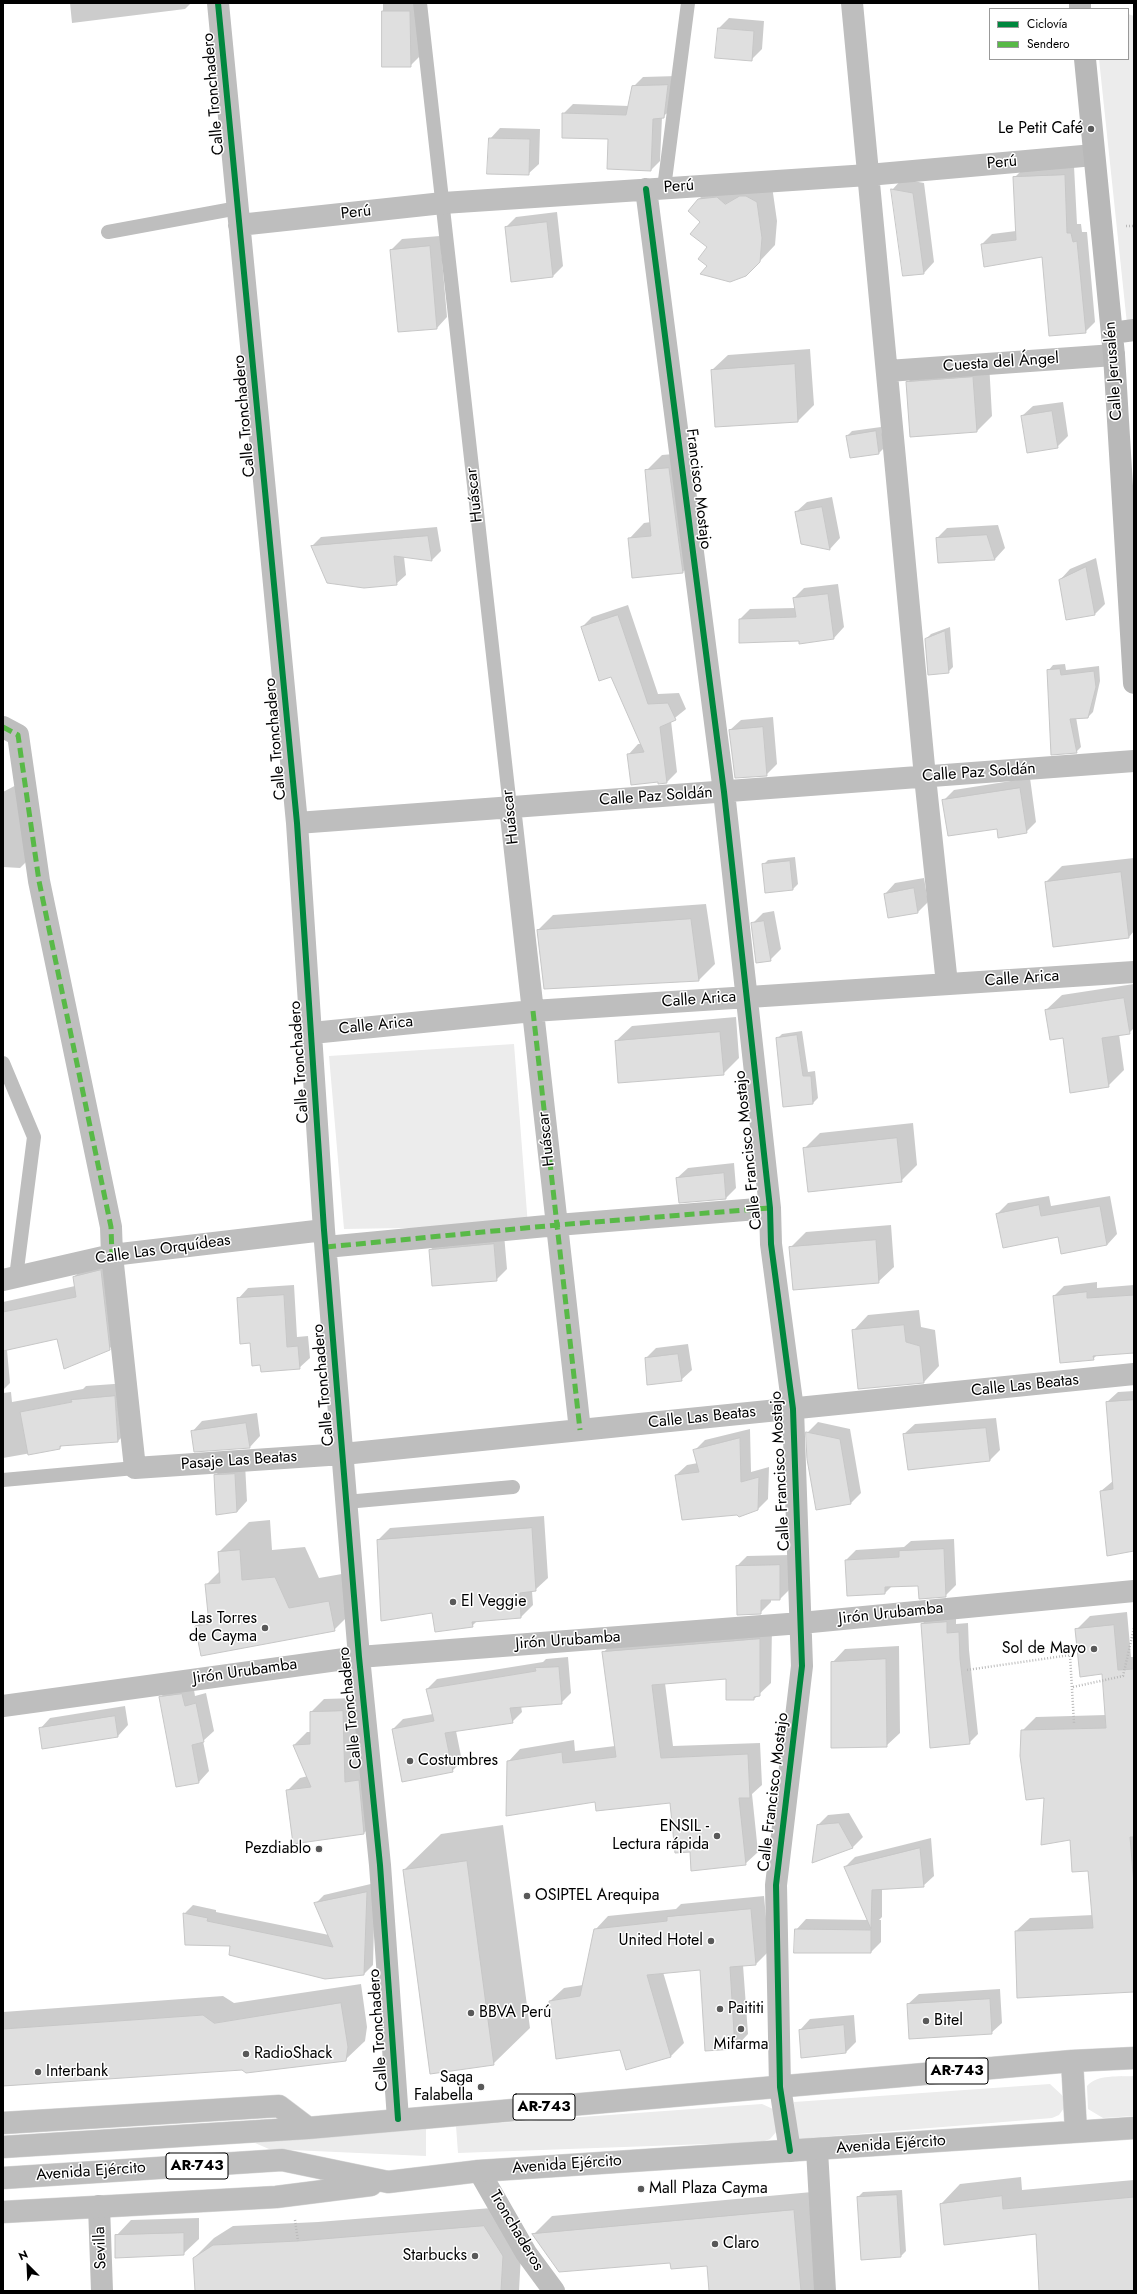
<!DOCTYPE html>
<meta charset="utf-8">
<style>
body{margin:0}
#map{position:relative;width:1137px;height:2294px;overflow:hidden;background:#fff;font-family:Jost,sans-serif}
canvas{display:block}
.frame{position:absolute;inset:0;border:4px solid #000;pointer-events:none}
.legend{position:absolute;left:989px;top:8px;width:140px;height:52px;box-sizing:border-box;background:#fff;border:1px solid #999;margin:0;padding:5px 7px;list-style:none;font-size:12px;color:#000}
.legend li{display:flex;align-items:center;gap:8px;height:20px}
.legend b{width:20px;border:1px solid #999}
.north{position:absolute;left:8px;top:2246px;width:40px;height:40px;-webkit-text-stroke:3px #fff;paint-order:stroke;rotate:336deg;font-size:11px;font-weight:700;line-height:16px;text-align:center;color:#000}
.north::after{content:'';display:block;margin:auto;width:14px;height:18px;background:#000;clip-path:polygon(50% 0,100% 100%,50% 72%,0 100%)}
</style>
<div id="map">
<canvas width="1137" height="2294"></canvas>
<div class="frame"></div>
<ul class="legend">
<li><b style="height:5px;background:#00873e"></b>Ciclovía</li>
<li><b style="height:5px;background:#58b947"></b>Sendero</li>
</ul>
<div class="north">N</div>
</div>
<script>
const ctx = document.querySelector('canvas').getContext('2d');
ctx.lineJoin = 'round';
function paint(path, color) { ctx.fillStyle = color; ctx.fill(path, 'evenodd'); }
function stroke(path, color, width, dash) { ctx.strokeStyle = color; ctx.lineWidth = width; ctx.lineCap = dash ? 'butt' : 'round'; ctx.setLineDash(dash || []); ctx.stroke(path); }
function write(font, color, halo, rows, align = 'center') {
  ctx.font = font + ' Jost,sans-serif'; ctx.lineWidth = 3; ctx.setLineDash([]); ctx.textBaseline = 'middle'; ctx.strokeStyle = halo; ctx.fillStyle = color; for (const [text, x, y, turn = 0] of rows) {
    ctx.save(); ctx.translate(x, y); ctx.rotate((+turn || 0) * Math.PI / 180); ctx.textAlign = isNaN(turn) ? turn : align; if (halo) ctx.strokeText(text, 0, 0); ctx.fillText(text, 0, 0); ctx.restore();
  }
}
paint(new Path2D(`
 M1128,14L1134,16V323L1127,324L1099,59H1128Z
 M514,1044L528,1226L344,1229L329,1056Z
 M1134,2076V2116L1103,2118L1088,2109L1087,2086C1097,2074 1119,2077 1134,2076Z
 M1050,2084L1064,2097V2108L1059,2115L1052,2118L796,2139L794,2102Z
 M762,2104L773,2109L778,2130L770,2139L762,2142L458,2153L456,2126Z
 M426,2129V2156L269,2149L255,2143L269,2139Z`), '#ececec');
paint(new Path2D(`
 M70,3H191L185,9L72,23Z
 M383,3H420L421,55L410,66H383Z
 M729,18L764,21L762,49L751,60L719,28Z
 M677,76L674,108L662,117L660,161L651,170L609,138L563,114L573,104L629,106L633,87L643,77Z
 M500,128L540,129L539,164L528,174L490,139Z
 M1074,166L1077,224H1081L1082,232H1087L1095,322L1085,332L1042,256L982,244L992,234L1016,231L1014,178L1024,168Z
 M902,179L924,183L934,262L924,273L904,275L892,190Z
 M715,183L772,186L777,221L775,245L746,276L708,266L709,247L702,221L699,199Z
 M557,212L563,266L553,276L506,227L516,217Z
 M440,236L447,317L437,328L391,250L402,239Z
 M810,349L814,405L798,421L716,426L712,370L728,355Z
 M989,362L992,416L977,431L907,383L923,367Z
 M1063,402L1068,436L1057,447L1022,416L1033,406Z
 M881,427L884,448L879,453L850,457L847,436L852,431Z
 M685,453L698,556L683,572L629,539L644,523L651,522L646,471L662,455Z
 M832,497L840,538L830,549L802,543L796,512L807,502Z
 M998,525L1005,548L995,559L939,562L937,538L947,528Z
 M437,527L441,551L432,560L404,557L406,575L396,584L312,546L321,537Z
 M1096,558L1105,604L1095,614L1060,580L1070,569Z
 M838,584L844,627L834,638L800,643V640L740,619L750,609L795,608L794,598L804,588Z
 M628,605L658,694L679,693L686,709L671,721L677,772L667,782L659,783L628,755L638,744H642L611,675L582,627L592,617Z
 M950,627L953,667L948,672L926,639L931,634Z
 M1065,664L1066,670L1099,666L1100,681L1093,712L1088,717H1076L1081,747L1076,752L1048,671L1053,665Z
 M773,717L777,764L766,775L730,730L741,720Z
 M1030,778L1036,822L1026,832L998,828L944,800L954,790Z
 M24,781L30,858L20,868L3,867V792Z
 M795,857L798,884L793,889L763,865L768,860Z
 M1134,858V931L1129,937L1046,882L1062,866Z
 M924,878L928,902L918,912L885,894L895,883Z
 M706,904L715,964L699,980L545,988L538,930L553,915Z
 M774,911L781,949L770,960L752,924L763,913Z
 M1134,984V1028L1129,1033L1119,1034L1124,1070L1108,1086L1063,1037L1046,1010L1062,995Z
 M736,1017L739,1058L723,1074L616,1041L632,1026Z
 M802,1031L808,1072L815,1071L818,1098L813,1103L777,1039L782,1034Z
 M913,1123L917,1165L901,1181L804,1149L820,1133Z
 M734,1163L736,1188L726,1198L677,1178L688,1168Z
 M1049,1196L1051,1206L1110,1196L1117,1234L1107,1245L1059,1236L997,1214L1008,1203Z
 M891,1225L894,1267L878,1282L790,1248L806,1232Z
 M504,1234L507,1269L496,1280L430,1250L441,1240Z
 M115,1257L123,1335L109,1349L58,1338L7,1350L10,1383L3,1390V1302L75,1286L74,1277L88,1263Z
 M1097,1282V1288L1134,1285V1352L1097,1355L1093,1359L1054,1296L1064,1286Z
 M294,1285L297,1337L308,1336L310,1358L299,1368L261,1364L251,1342L238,1299L248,1288Z
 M919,1310L921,1327L935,1330L939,1366L924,1382L853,1331L868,1315Z
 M688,1344L692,1370L681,1380L646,1358L656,1348Z
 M128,1383L132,1427L118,1441L63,1444L60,1448L3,1458V1393L11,1392L12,1402L83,1389L86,1386Z
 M1134,1391V1550L1101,1491L1113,1481L1107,1402L1118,1392Z
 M257,1413L260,1436L250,1447L192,1432L202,1421Z
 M996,1418L1000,1450L990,1460L904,1434L915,1424Z
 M818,1422L850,1429L861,1493L851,1503L807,1433Z
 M750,1429L751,1472L769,1467L768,1499L758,1509L676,1475L687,1465L698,1463L694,1451L705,1440Z
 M245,1464L247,1501L237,1512L215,1476L225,1465Z
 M544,1516L548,1578L535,1590L532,1591L533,1605L521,1617L478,1620L472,1626L433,1612L378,1540L390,1528Z
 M270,1520L272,1550L305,1547L319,1578L359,1571L365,1599L334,1630L196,1627L209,1613L206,1585L220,1571L219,1552L249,1522Z
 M954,1539L956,1585L945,1596L919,1585L892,1586L885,1593L846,1560L856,1550L904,1547L911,1541Z
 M790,1555V1589L780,1599H771V1602L760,1613L737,1566L747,1556Z
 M1127,1612L1131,1657H1134V1991L1016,1931L1030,1918L1093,1915L1089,1870L1045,1797L1022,1731L1036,1717L1106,1715L1103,1673L1076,1630L1090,1616Z
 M956,1613V1624L968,1623L969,1650L978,1734L969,1743L922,1624L931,1615Z
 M772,1627L771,1683L754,1699L727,1678L665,1683L673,1746L760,1743L762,1785L752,1794L758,1852L745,1864L690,1850L671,1802L596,1800L508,1762L520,1749L574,1740L575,1751L615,1746L603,1653L615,1640Z
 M899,1646L900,1733L886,1746L832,1663L845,1649Z
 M568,1657L571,1693L561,1703L521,1706L522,1712L512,1722L456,1731L462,1761L452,1771L393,1729L403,1719L433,1714L427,1689L437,1679L543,1662L546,1659Z
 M193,1684L195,1696L206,1693L214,1731L203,1741L209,1771L199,1782L160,1698L170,1687Z
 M356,1698L358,1769L372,1768L377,1820L364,1833L287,1791L300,1778L308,1776L294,1745L307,1732H311V1712L324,1699Z
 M125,1706L128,1725L118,1736L40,1729L50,1718Z
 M849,1813L863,1837L853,1847L813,1861L818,1825L828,1815Z
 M503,1825L530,2028L493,2064L404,1870L441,1834Z
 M931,1838L934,1876L923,1886L882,1888V1917L879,1920H881V1942L871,1952L796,1930L806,1919L869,1920L845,1867L855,1857Z
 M375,1883L373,1965L364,1974L231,1945L184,1914L193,1905L216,1910V1912L329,1935L315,1904L324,1895Z
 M764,1896L769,1951L756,1964L743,1965L748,2034L735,2048L701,1969L663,1972L684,2043L671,2056L621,2049L550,2001L564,1988L583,1985L595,1930L608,1916L676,1909L681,1904Z
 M361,1984L367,2027L365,2041L345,2060L3,2086V2012L223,1996L234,2003Z
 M1000,1989L1002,2023L991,2033L908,2004L919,1994Z
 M854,2015L856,2042L846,2052L802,2057L800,2030L810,2019Z
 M1021,2177L1022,2190L1134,2180V2291H1040L1037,2233L941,2204L960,2184Z
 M902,2190L906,2251L901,2256L862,2259L858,2197L863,2192Z
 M812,2192L826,2291H710L708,2265L671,2262L534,2234L552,2216Z
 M504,2207L522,2236L519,2291H196L194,2258L214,2238L233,2226L318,2222Z
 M199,2218V2239L183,2254L116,2236L131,2220Z`), '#0003');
const building = new Path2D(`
 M382,11H410L411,67H382Z
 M718,28L754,31L752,61L715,58Z
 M668,85L664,118L653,119L651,171L607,169L608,139L562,138V113L626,115L632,86Z
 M489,138L530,139L529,175L487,174Z
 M1065,175L1067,233H1071L1073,242L1077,241L1086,333L1049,336L1042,257L984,267L981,244L1016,240L1013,177Z
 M891,189L913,193L924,274L903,276Z
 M740,196H746L757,202L762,238L760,262L746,276L730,282L700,274L707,266L698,259L707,247L690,234L700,222L688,211L698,199L717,197L725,204Z
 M547,222L553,277L511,282L505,227Z
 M430,246L437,329L398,332L390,250Z
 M795,364L798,422L715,427L711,370Z
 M973,377L977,432L910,437L906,382Z
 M1052,411L1058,448L1027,453L1021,416Z
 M876,431L879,454L850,458L846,436Z
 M669,468L683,573L632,578L628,538L651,536L645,470Z
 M822,507L830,550L801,544L795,512Z
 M987,535L995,560L938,563L936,538Z
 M428,536L432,561L394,556L397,585L364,588L327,583L311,546Z
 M1086,567L1095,615L1066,620L1059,580Z
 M828,594L834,639L799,644V641L739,643V619L796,617L793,598Z
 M618,615L648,704L668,703L676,720L660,727L667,783L658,784V782L631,785L627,754L644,752L611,677L599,681L581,627Z
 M945,631L949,673L928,675L925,639Z
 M1060,669L1061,675L1094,671L1096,687L1088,718L1070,719L1077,753L1051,755L1047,670Z
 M763,727L767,776L735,778L729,730Z
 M1020,788L1027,833L998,838L997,829L948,836L942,800Z
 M790,861L793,890L765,893L762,864Z
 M1121,872L1129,938L1053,947L1045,882Z
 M914,888L918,913L888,918L884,894Z
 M691,919L699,981L544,989L537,930Z
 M764,921L771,961L756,963L751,923Z
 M1124,998L1130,1034L1102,1038L1109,1087L1070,1093L1063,1038L1050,1040L1045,1010Z
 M720,1032L724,1075L618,1083L615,1041Z
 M797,1035L803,1076H811L813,1104L783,1107L776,1038Z
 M897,1138L902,1182L808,1192L803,1148Z
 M724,1173L726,1199L679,1203L676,1178Z
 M1039,1205L1041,1216L1100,1206L1107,1245L1061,1254L1058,1237L1003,1248L996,1214Z
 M876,1240L879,1283L793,1290L789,1247Z
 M494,1244L497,1281L432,1286L429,1250Z
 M101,1270L110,1350L64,1369L57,1339L3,1351V1312L76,1297L73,1277Z
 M1087,1292V1298L1134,1295V1353L1093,1356L1094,1360L1060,1363L1053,1296Z
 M284,1295L287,1347L298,1346L300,1369L261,1372L260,1365L252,1366L250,1343L240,1344L237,1298Z
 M904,1325L906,1342L920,1346L924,1383L858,1389L852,1330Z
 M678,1354L682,1381L647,1385L645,1358Z
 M115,1396L118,1442L60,1446V1449L28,1455L20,1412L72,1402L71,1400Z
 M1134,1400V1551L1107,1556L1100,1491L1113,1489L1106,1402Z
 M246,1423L250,1448L194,1452L191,1431Z
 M986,1428L990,1461L908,1470L903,1434Z
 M806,1432L840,1439L851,1504L816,1510L807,1459Z
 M740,1438L741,1482L759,1477L758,1510L739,1517L737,1515L682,1520L675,1475L699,1472L693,1450Z
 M235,1474L237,1512L216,1515L214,1475Z
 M532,1528L536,1591L520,1593L521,1618L472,1622L473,1627L435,1632L432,1613L381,1621L377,1540Z
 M944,1549L946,1597L919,1599L918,1586L885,1587V1594L847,1596L845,1560L899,1557V1551Z
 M240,1550L242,1580L275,1577L289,1608L329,1601L335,1631L201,1656L195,1626L209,1624L205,1584L220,1583L218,1552Z
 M780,1565V1600H761V1614L737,1615L736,1566Z
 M947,1622V1633L959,1632L960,1659L970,1744L930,1748L921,1624Z
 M1114,1625L1118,1670L1134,1669V1837H1130L1134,1885V1992L1017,1998L1015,1931L1093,1928L1088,1871L1072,1872L1070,1840L1041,1845L1044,1798L1026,1800L1020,1756L1021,1730L1106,1728L1102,1674L1080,1677L1075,1629Z
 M760,1639V1696L754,1697V1700H726V1679L652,1685L661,1758L748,1754L750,1798H739L746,1865L691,1871L690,1852L675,1853L670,1803L596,1811L595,1802L506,1816L507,1761L562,1752L563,1763L616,1757L602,1652Z
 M886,1659L887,1747L831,1748V1662Z
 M559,1667L562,1704L510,1708L513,1723L445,1733L453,1772L402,1782L392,1729L434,1721L426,1689L536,1671L535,1668Z
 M182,1694L185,1706L196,1703L204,1742L192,1745L199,1783L176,1787L159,1697Z
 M343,1711L345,1782L359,1780L364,1834L293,1844L286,1790L311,1787L293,1745L310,1744V1712Z
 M115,1716L118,1737L42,1749L39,1728Z
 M839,1823L853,1848L812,1863L817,1825Z
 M920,1848L924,1887L872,1890L871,1929L844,1867Z
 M467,1861L494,2065L430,2074L403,1870Z
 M367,1892L364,1975L325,1979L229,1955L230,1946L185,1945L183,1913L208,1918L207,1921L333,1947L314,1903Z
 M751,1909L756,1965L730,1967L735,2049L705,2051L700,1970L647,1975L671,2057L626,2070L620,2050L556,2059L549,2001L580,1996L594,1929L667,1921V1917Z
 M795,1929L871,1930V1953H794Z
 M990,1999L992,2034L909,2039L907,2004Z
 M341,2003L348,2047L346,2061L246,2073L242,2070L3,2086V2029L203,2015L214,2023Z
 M844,2025L846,2053L801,2058L799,2030Z
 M897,2195L901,2257L861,2260L857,2197Z
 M1002,2196L1003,2209L1134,2197V2291H1039L1036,2234L944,2245L940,2204Z
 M794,2210L801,2291H709L707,2266L671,2269L670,2263L559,2272L532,2234Z
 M484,2226L503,2256L501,2291H195L193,2258L213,2245L298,2241Z
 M184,2233V2255L115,2258V2235Z`);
paint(building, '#dfdfdf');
stroke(building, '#c7c7c7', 1);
const primary = new Path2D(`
 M1072,2061L1076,2131
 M3,2123L279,2106L308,2128
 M3,2147L308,2128L1072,2061L1134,2058
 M3,2178L282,2160L388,2182L479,2171L1134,2128
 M3,2212L276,2197L371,2185`);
stroke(primary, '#dbdbdb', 23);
stroke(new Path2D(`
 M1126,226H1134
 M967,1670L1070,1655L1074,1723
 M1073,1687L1123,1676L1134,1628
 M295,2220L298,2241`), '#b9b9b9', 2.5, [1, 2]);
stroke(new Path2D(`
 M420,3L510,807
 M664,188L688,3
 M108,232L238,208
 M3,1063L34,1137L16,1277
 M3,1480L135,1468
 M346,1502L513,1487`), '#bebebe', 14);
stroke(new Path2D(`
 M218,3L297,823L324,1230L359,1657L380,1865L398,2119
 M852,3L925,777L947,984
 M646,189L724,792L770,1208L771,1244L793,1409L802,1666L776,1885L780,2087L790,2151
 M239,225L443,203L868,175L1094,155
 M888,371L1114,355
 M3,727L18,735L39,881L111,1227L112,1255L135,1468L343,1454L1134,1374
 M510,807L580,1430
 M297,823L1134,761
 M312,1033L533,1011L1134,972
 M326,1247L557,1225L770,1208
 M3,1280L112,1255L324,1230
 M3,1706L359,1657L801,1623L1134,1591
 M817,2150L825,2291
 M479,2171L526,2253L554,2291
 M99,2206L102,2291`), '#bebebe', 22);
stroke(new Path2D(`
 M1080,3V9
 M1085,59L1114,355L1134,683
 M1112,333L1134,330`), '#b8b8b8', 22);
stroke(primary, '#bebebe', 22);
stroke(new Path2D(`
 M3,727L18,735L39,881L111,1227L112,1255
 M533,1011L580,1430
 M326,1247L557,1225L770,1208`), '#58b947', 5, [10, 5]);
stroke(new Path2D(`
 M218,3L297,823L324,1230L359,1657L380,1865L398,2119
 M646,189L724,792L770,1208L771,1244L793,1409L802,1666L776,1885L780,2087L790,2151`), '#00873e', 6);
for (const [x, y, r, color] of [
 [1091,129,4,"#595959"],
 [453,1602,4,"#595959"],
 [265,1628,4,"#595959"],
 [1094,1649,4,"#595959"],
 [410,1761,4,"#595959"],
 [717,1836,4,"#595959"],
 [319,1849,4,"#595959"],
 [527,1896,4,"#595959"],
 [711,1941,4,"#595959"],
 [720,2009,4,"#595959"],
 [471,2013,4,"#595959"],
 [926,2021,4,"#595959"],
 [741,2029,4,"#595959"],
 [246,2054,4,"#595959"],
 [38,2072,4,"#595959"],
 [481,2087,4,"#595959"],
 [641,2189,4,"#595959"],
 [715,2244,4,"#595959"],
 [475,2256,4,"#595959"]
]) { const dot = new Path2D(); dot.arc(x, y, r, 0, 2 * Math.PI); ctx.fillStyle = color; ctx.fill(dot); stroke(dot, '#fff', 1.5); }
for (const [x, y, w] of [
 [957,2071,62],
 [544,2107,62],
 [197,2166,62]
]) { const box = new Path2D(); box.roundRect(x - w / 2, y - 13, w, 26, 3); ctx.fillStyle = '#fff'; ctx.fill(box); stroke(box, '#000', 1); }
write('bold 15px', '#000', null, [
 ["AR-743",957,2071],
 ["AR-743",544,2107],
 ["AR-743",197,2166]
]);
write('16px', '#000', '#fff', [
 ["Calle Tronchadero",214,94,-95],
 ["Perú",1002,163,-5],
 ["Perú",679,187,-4],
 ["Perú",356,213,-6],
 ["Cuesta del Ángel",1001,363,-4],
 ["Calle Jerusalén",1114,371,-94],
 ["Calle Tronchadero",245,416,-95],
 ["Francisco Mostajo",698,489,83],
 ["Huáscar",475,495,-96],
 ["Calle Tronchadero",276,739,-95],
 ["Calle Paz Soldán",979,773,-4],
 ["Calle Paz Soldán",656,797,-4],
 ["Huáscar",511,817,-96],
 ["Calle Arica",1022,979,-4],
 ["Calle Arica",699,1000,-4],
 ["Calle Arica",376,1026,-6],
 ["Calle Tronchadero",300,1062,-94],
 ["Huáscar",547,1139,-96],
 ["Calle Francisco Mostajo",749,1150,-96],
 ["Calle Las Orquídeas",163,1250,-8],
 ["Calle Tronchadero",324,1385,-95],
 ["Calle Las Beatas",1025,1386,-6],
 ["Calle Las Beatas",702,1418,-6],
 ["Pasaje Las Beatas",239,1461,-4],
 ["Calle Francisco Mostajo",781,1471,-93],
 ["Jirón Urubamba",891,1614,-6],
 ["Jirón Urubamba",568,1641,-4],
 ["Jirón Urubamba",245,1672,-8],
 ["Calle Tronchadero",351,1708,-96],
 ["Calle Francisco Mostajo",774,1792,-83],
 ["Calle Tronchadero",379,2030,-94],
 ["Avenida Ejército",891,2145,-4],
 ["Avenida Ejército",567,2165,-4],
 ["Avenida Ejército",91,2172,-4],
 ["Tronchaderos",516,2231,59],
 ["Sevilla",101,2248,-92]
]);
write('16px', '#000', '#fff', [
 ["Le Petit Café",1083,129,"right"],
 ["El Veggie",461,1602],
 ["Las Torres",257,1619,"right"],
 ["de Cayma",257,1637,"right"],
 ["Sol de Mayo",1086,1649,"right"],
 ["Costumbres",418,1761],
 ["ENSIL -",709,1827,"right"],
 ["Lectura rápida",709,1845,"right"],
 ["Pezdiablo",311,1849,"right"],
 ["OSIPTEL Arequipa",535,1896],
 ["United Hotel",703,1941,"right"],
 ["Paititi",728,2009],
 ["BBVA Perú",479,2013],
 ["Bitel",934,2021],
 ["Mifarma",741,2045,"center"],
 ["RadioShack",254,2054],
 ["Interbank",46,2072],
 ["Saga",473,2078,"right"],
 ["Falabella",473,2096,"right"],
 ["Mall Plaza Cayma",649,2189],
 ["Claro",723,2244],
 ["Starbucks",467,2256,"right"]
], 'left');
</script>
